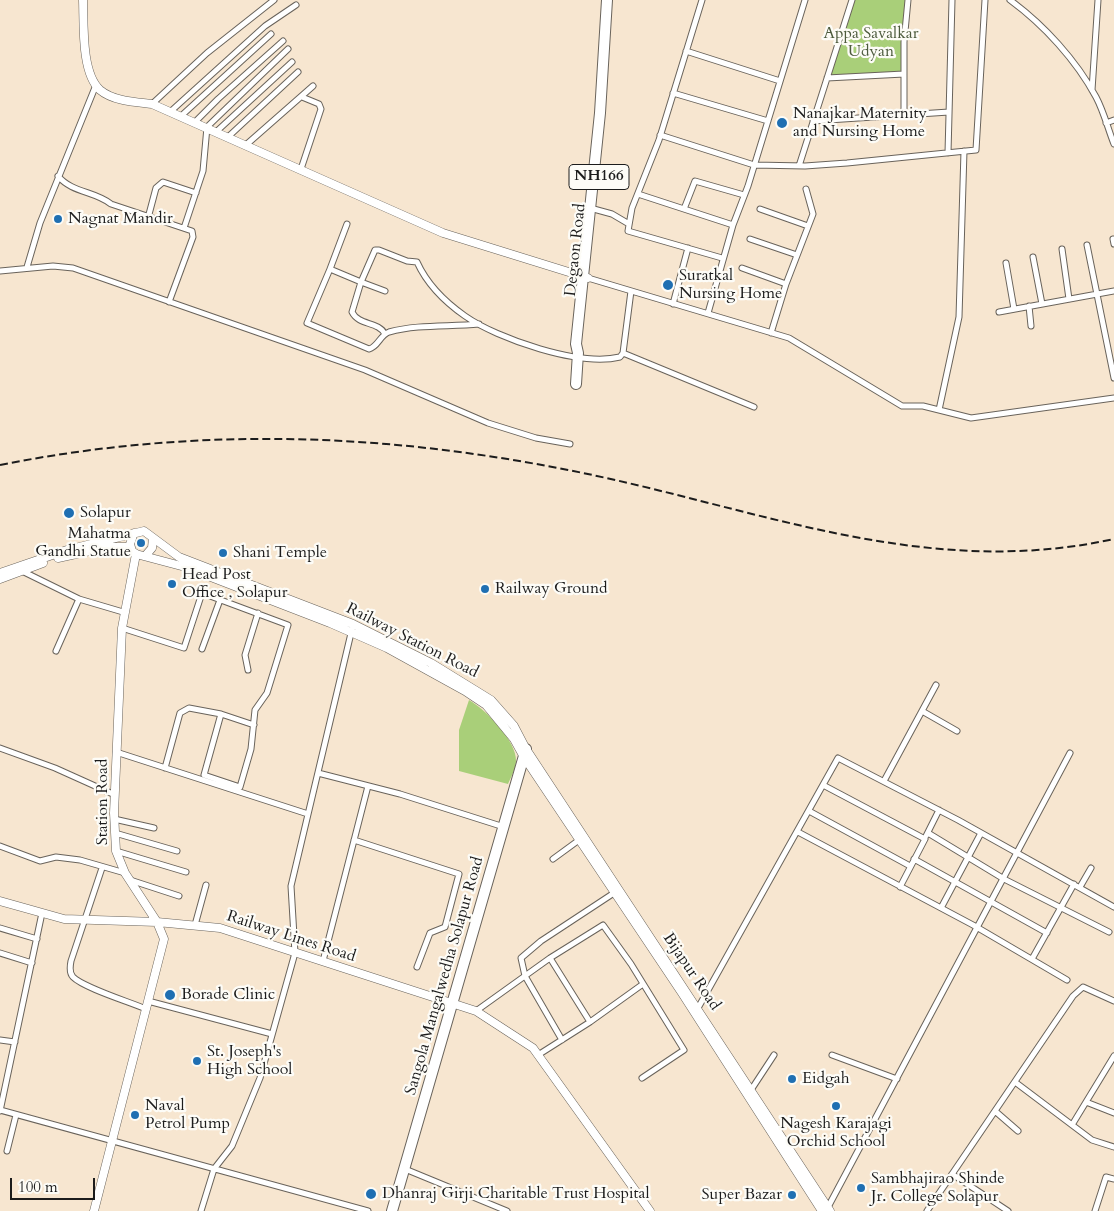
<!DOCTYPE html>
<style>
body{margin:0}
#map{position:relative;width:1114px;height:1211px;overflow:hidden;background:#f7e6d0;font-family:Cardo,serif}
canvas{display:block}
.scale{position:absolute;left:10px;top:1178px;width:85px;height:22px;box-sizing:border-box;border:2px solid #1c1c1c;border-top:0;padding-left:6px;font-size:15px;line-height:18px;white-space:nowrap;color:#1c1c1c;-webkit-text-stroke:4px #fdfcf7;paint-order:stroke}
</style>
<div id="map">
<canvas width="1114" height="1211"></canvas>
<div class="scale">100 m</div>
</div>
<script>
const ctx = document.querySelector('canvas').getContext('2d');
ctx.lineJoin = 'round';
function paint(path, color) { ctx.fillStyle = color; ctx.fill(path, 'evenodd'); }
function stroke(path, color, width, dash) { ctx.strokeStyle = color; ctx.lineWidth = width; ctx.lineCap = dash ? 'butt' : 'round'; ctx.setLineDash(dash || []); ctx.stroke(path); }
function write(font, color, halo, rows, align = 'center') {
  ctx.font = font + ' Cardo,serif'; ctx.lineWidth = 4.5; ctx.setLineDash([]); ctx.textBaseline = 'middle'; ctx.strokeStyle = halo; ctx.fillStyle = color; for (const [text, x, y, turn = 0] of rows) {
    ctx.save(); ctx.translate(x, y); ctx.rotate((+turn || 0) * Math.PI / 180); ctx.textAlign = isNaN(turn) ? turn : align; if (halo) ctx.strokeText(text, 0, 0); ctx.fillText(text, 0, 0); ctx.restore();
  }
}
paint(new Path2D(`
 M854,0H905L901,73L829,77Z
 M469,700C485,709 517,741 516,761C516,768 511,777 508,784L459,771V730Z`), '#a9cf79');
const street = new Path2D(`
 M702,0L659,140L632,208L628,231L722,258
 M1010,0C1044,25 1076,60 1096,97C1104,112 1108,129 1114,144
 M686,51L780,81
 M827,78L904,74
 M1092,90L1098,0
 M673,93L768,121
 M152,104L207,53L274,0
 M170,112L265,26L296,5
 M904,115V42L908,0
 M181,116L271,34
 M813,121L949,112
 M195,122L218,99L283,41
 M1106,123L1114,120
 M217,131L292,62
 M660,135L754,165L805,166L847,163L976,150L985,0
 M229,136L298,72
 M247,144L313,86
 M948,153L952,0
 M799,166L852,0
 M301,169L321,109L319,104L302,97
 M58,176C72,193 95,191 111,204L192,231L193,237L169,302
 M638,194L733,225
 M590,208L612,214L629,224
 M684,209L695,181L744,195
 M760,209L808,226
 M148,218L156,188L163,182L196,193
 M347,224L330,269L361,282L375,250H379L407,261L417,262C427,284 445,302 465,316C498,339 580,367 620,357L623,353L631,291
 M184,228L203,171L207,127L288,49
 M750,239L797,255
 M1113,239L1114,244
 M1087,245L1114,378
 M1062,249L1069,299
 M1033,257L1042,304
 M1006,263L1014,309
 M27,267L40,223L96,85
 M742,268L786,284
 M330,269L307,323L369,349C378,347 380,335 389,332C419,324 449,327 479,324
 M0,271L53,266L73,268L365,370L488,423L536,438L570,444
 M588,278L789,338L902,406H923L971,418L1114,398
 M385,291L361,282L352,312C359,326 378,321 385,334
 M673,304L688,248
 M1029,306L1031,326
 M999,312L1114,291
 M708,313L733,225L748,186L805,0
 M771,333L786,284L813,214L806,189
 M623,353L754,407
 M939,410L959,317L964,151
 M22,571L79,599L123,612
 M122,628L184,648L202,593L288,625L267,693L255,710L251,749L240,787L204,775L221,714L254,725
 M202,649L220,600
 M56,651L79,599
 M248,670L245,655L258,613
 M922,711L957,731
 M0,748L55,768L115,795
 M116,752L308,814
 M165,768L180,713L189,708L221,714
 M318,773L400,794L504,827
 M884,781L936,685
 M823,785L925,839L900,887
 M809,811L910,866
 M114,819L154,828
 M798,832L973,925L1067,980
 M115,833L177,851
 M928,833L1004,879L1109,932
 M926,836L939,810
 M354,840L459,874L445,927L430,933L417,967
 M0,846L40,861L56,857L80,860L125,873
 M116,851L186,872
 M553,859L579,840
 M914,859L1047,933
 M102,868L71,961C70,966 69,973 73,977C84,988 130,1002 146,1009
 M130,880L179,896
 M1080,887L1091,868
 M941,908L981,833
 M195,925L206,885
 M0,928L37,939
 M0,953L32,963
 M550,958L590,1022
 M1032,959L1074,884
 M323,961L368,786
 M148,1001L272,1034
 M698,1008L838,758L958,820L1114,907
 M476,1011L550,958L603,925L631,964L684,1050L642,1078
 M0,1040L15,1042
 M562,1040L525,976L521,958L541,941L617,891
 M538,1055L590,1022L643,984
 M832,1055L897,1079
 M1015,1082L1092,1140L1114,1147
 M751,1090L774,1055
 M1086,1102L1114,1113
 M0,1110L368,1211
 M0,1111L42,913
 M995,1111L1018,1131
 M1072,1125L1114,1056
 M7,1151L16,1115
 M405,1169L507,1211
 M952,1174L1008,1211
 M827,1209L1070,753
 M201,1211L214,1169L232,1146L260,1078L295,953L291,886L352,629
 M927,1211L1073,996L1083,987L1114,1001
 M1095,1211L1106,1177L1114,1179`);
const secondary = new Path2D(`
 M83,0C84,24 81,73 100,90C113,101 135,102 152,104L443,233L588,278
 M0,901L64,919L157,922L220,928L476,1011L533,1048L650,1211
 M94,1211L164,939L157,922L125,873L116,851L114,813L122,628L136,554`);
const primary = new Path2D(`
 M134,533L130,544L132,551L136,554L185,567L330,623L387,648L465,691L486,705L514,739L524,757L682,993L822,1211
 M146,555L152,548L153,538
 M58,558L108,547H130
 M0,573L67,550L144,531L179,557L353,624L431,663L491,700L514,726L526,749L830,1211
 M0,579L43,563`);
const highway = new Path2D(`
 M576,384L578,353L576,344L600,113L607,0
 M392,1211L526,749`);
stroke(street, '#69635b', 7);
stroke(secondary, '#69635b', 9);
stroke(primary, '#69635b', 9);
stroke(highway, '#69635b', 12);
stroke(street, '#fff', 5);
stroke(secondary, '#fff', 8);
stroke(primary, '#fff', 8);
stroke(highway, '#fff', 10);
stroke(new Path2D(`
 M0,465C191,427 377,432 568,470C753,506 922,581 1114,539`), '#1c1c1c', 2, [8, 4]);
for (const [x, y, r, color] of [
 [782,123,6,"#1f6fb2"],
 [58,219,5,"#1f6fb2"],
 [668,285,6,"#1f6fb2"],
 [69,513,6,"#1f6fb2"],
 [141,543,5,"#1f6fb2"],
 [223,553,5,"#1f6fb2"],
 [172,584,5,"#1f6fb2"],
 [485,589,5,"#1f6fb2"],
 [170,995,6,"#1f6fb2"],
 [197,1061,5,"#1f6fb2"],
 [792,1079,5,"#1f6fb2"],
 [836,1106,5,"#1f6fb2"],
 [135,1115,5,"#1f6fb2"],
 [861,1188,5,"#1f6fb2"],
 [371,1194,6,"#1f6fb2"],
 [792,1195,5,"#1f6fb2"]
]) { const dot = new Path2D(); dot.arc(x, y, r, 0, 2 * Math.PI); ctx.fillStyle = color; ctx.fill(dot); stroke(dot, '#fdfcf7', 2); }
for (const [x, y, w] of [
 [599,177,60]
]) { const box = new Path2D(); box.roundRect(x - w / 2, y - 12.5, w, 25, 4); ctx.fillStyle = '#fdfcf7'; ctx.fill(box); stroke(box, '#1c1c1c', 1); }
write('bold 15px', '#1c1c1c', null, [
 ["NH166",599,177]
]);
write('16px', '#4d5b3d', '#fdfcf7', [
 ["Appa Savalkar",871,34],
 ["Udyan",871,52]
]);
write('16px', '#1c1c1c', '#fdfcf7', [
 ["Nanajkar Maternity",793,114],
 ["and Nursing Home",793,132],
 ["Nagnat Mandir",68,219],
 ["Suratkal",679,276],
 ["Nursing Home",679,294],
 ["Solapur",80,513],
 ["Mahatma",131,534,"right"],
 ["Gandhi Statue",131,552,"right"],
 ["Shani Temple",233,553],
 ["Head Post",182,575],
 ["Office , Solapur",182,593],
 ["Railway Ground",495,589],
 ["Borade Clinic",181,995],
 ["St. Joseph's",207,1052],
 ["High School",207,1070],
 ["Eidgah",802,1079],
 ["Naval",145,1106],
 ["Petrol Pump",145,1124],
 ["Nagesh Karajagi",836,1124,"center"],
 ["Orchid School",836,1142,"center"],
 ["Sambhajirao Shinde",871,1179],
 ["Jr. College Solapur",871,1197],
 ["Dhanraj Girji Charitable Trust Hospital",382,1194],
 ["Super Bazar",782,1195,"right"]
], 'left');
write('16px', '#1c1c1c', '#fdfcf7', [
 ["Degaon Road",576,250,-84],
 ["Railway Station Road",412,641,27],
 ["Station Road",103,802,-90],
 ["Railway Lines Road",291,937,18],
 ["Bijapur Road",691,972,56],
 ["Sangola Mangalwedha Solapur Road",445,976,-74]
]);
</script>
